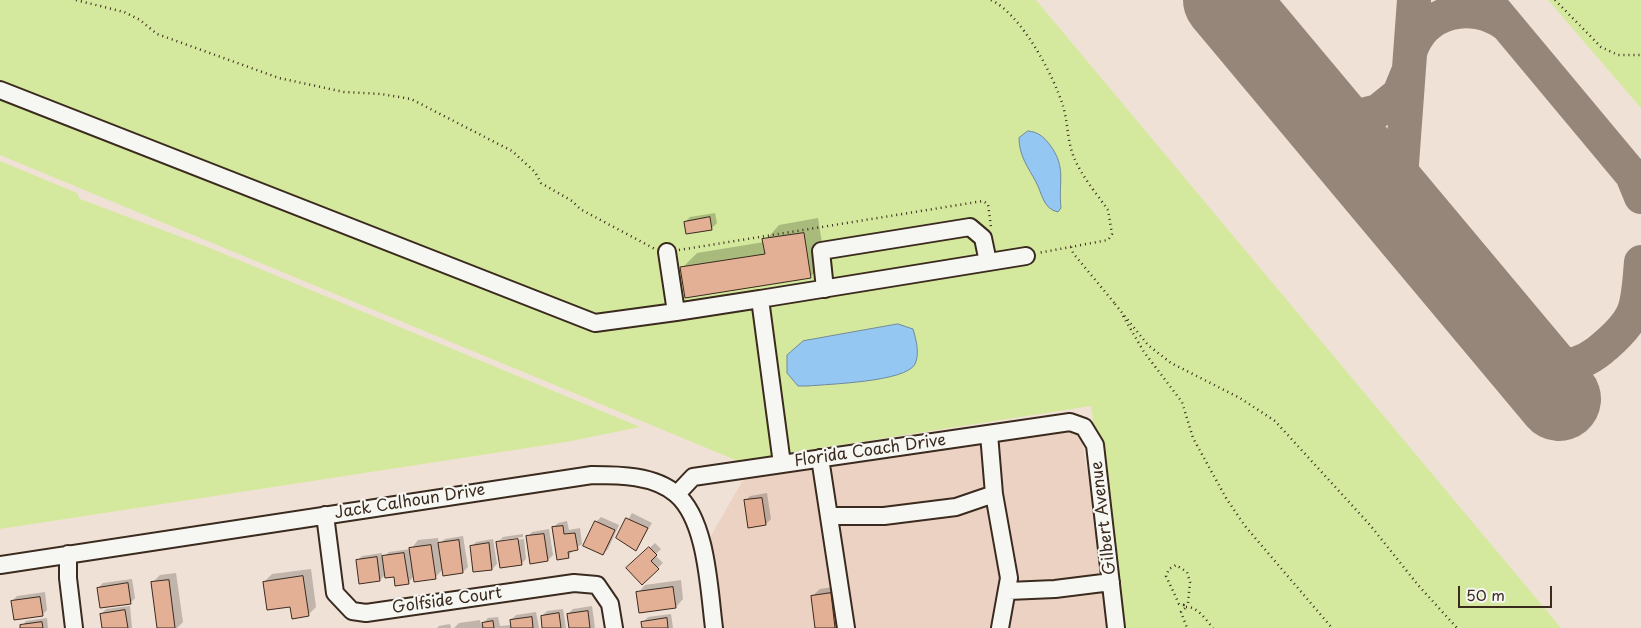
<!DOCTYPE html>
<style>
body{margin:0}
#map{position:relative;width:1641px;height:628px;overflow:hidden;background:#f0e1d6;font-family:"Playpen Sans",sans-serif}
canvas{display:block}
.scale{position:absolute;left:1458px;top:586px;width:94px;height:22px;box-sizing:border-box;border:2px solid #3b2a1e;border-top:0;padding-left:6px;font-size:15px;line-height:18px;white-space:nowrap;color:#3b2a1e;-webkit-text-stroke:4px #f6f6f2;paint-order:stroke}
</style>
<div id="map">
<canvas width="1641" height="628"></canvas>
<div class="scale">50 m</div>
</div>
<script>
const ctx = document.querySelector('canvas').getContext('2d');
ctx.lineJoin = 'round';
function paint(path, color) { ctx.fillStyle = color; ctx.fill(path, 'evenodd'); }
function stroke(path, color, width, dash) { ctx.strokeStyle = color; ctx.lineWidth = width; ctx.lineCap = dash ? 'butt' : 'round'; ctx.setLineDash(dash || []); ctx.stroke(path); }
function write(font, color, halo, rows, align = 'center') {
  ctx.font = font + ' "Playpen Sans",sans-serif'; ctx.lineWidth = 4.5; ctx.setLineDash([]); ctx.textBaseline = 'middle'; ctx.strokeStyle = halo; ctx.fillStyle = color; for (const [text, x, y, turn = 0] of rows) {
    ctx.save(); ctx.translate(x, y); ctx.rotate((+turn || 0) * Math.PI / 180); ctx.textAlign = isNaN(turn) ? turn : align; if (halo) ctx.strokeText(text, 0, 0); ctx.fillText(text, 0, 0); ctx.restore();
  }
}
paint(new Path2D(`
 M1078,415L1113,628H721L708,541L751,466Z`), '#ecd2c3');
paint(new Path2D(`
 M0,0H1036L1561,628H1121L1091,406L738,461L0,155Z
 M1548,0H1641V108Z
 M0,161L77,193L80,199L205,246L640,427L566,442L0,529Z`), '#d4e99d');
const water = new Path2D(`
 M1028,131C1038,132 1043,136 1050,145C1067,168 1058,182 1061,208L1058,212C1043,209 1042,193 1036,182C1028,167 1019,156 1019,138Z
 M898,324L913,329C916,339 920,354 915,364C906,382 828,384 808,386H798L787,373V355L803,341Z`);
paint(water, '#94c8f2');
stroke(water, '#70899d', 1);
paint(new Path2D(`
 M715,213L717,223L712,228L687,233L685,222L690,217Z
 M818,218L825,262L810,277L682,268L697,253L764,242L779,225Z
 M767,493L771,519L766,524L745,501L750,496Z
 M632,513L652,523L636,549L618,537Z
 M601,517L619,525L608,549L603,554L596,522Z
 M567,521L569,530L580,528L582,544L573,550L568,557L553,528L558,523Z
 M549,529L553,555L548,560L527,537L532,532Z
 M523,534V537L501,540V542L524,539L526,559L521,564L498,542L503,537Z
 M463,536L468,567L463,572L443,569L435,578L414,576L408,583L395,575L386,574L380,580L357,561L362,556L382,553V558L389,552L411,549L418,540L438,538L439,544L445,539Z
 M493,539L497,564L492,569L471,547L476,542Z
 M655,543L661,549L655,555L663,563L642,583L628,568Z
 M311,569L316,607L308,615L291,606L264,582L272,574Z
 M176,573L183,622L177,628H159L152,583L160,575Z
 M132,579L135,598L130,603L98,588L103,583Z
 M681,580L683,599L676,607L638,593L645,585Z
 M838,586L844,628H816L812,596L820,589Z
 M45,592L47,610L42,615L12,601L17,596Z
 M130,606L132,628H103L101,614L106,609Z
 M592,606L595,628H570L568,614L573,609Z
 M563,609L566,628H544L542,616L547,611Z
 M536,612L539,628H454L459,623L480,620L481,625L488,618L498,617L500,626L512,625L511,620L516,615Z
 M671,614L673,628H644L643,622L648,617Z
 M47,618L48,628H21L26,621Z
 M450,624L451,628H437L439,626Z`), '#0003');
stroke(new Path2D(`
 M1414,0L1400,191L1406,211L1455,271
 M1486,0L1632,175L1641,197
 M1236,10L1311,99L1332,113L1354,117L1378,111L1399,94L1408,72
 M1410,53C1423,10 1472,0 1505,24
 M1568,365C1583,363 1594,356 1605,346C1640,316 1637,305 1641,262`), '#96867a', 34);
stroke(new Path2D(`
 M1225,0L1559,399`), '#96867a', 84);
const building = new Path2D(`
 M710,217L712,230L686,234L684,222Z
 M804,233L811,278L685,298L680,267L765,254L762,239Z
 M762,498L766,525L748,528L744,500Z
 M626,518L648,528L636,551L616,538Z
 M595,521L615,530L603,555L583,546Z
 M563,526L564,534L575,533L578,550L568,552L569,558L557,560L552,527Z
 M544,534L548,561L530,564L526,536Z
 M518,539L522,565L500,568L496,542Z
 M459,540L463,573L443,576L438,543Z
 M489,543L492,570L473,572L470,546Z
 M431,545L436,579L414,582L409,548Z
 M649,547L657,555L651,561L659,569L642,585L626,568Z
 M404,553L409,584L395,586L394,577L385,578L382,556Z
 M377,557L380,581L359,584L356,560Z
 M303,576L309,616L292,619L290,607L267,610L263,582Z
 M169,580L175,628H157L151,582Z
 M128,583L131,604L100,608L97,588Z
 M673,587L676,608L639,613L636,592Z
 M831,593L835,628H815L811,596Z
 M40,597L43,616L14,620L11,601Z
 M125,610L128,628H102L100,614Z
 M588,611L590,628H569L567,614Z
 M559,613L561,628H542L541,616Z
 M532,617L533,628H511L510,620Z
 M667,618L668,628H642L641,622Z
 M493,621L494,628H483L482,623Z
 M42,622L43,628H20V625Z`);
paint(building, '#e3b096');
stroke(building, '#3b2a1e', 1);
const minor = new Path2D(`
 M0,90L595,323L676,312
 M667,252L676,312L760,299L782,464
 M825,289L821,251L970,227L983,238L988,262
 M760,299L1026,256
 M989,434L994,494L1009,578L1000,628
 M820,458L846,628
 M677,494L693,477L1070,422L1084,427L1095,445L1116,628
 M325,515L335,593L352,611L366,613L574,583L597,585L610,604L614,628
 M829,516H884L956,507L994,494
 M68,554V578L74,628
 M0,565L592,475C619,475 654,475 676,494C707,520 709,590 714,628
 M1008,591L1055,589L1111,582`);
stroke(minor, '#3b2a1e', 20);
stroke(new Path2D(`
 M76,0L124,12L140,20L157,34L279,78L344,92L381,94L411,99L512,151L535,172L541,183L572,201L580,209L655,249
 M991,0C1021,14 1053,74 1063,106C1068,122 1067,139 1073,155C1080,174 1096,193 1108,210L1112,234L1108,240L1038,253
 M1555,0L1601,47L1618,55H1641
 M1071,247L1073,253L1116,305
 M679,250L983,201L988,204L991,227
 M1115,304L1148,345L1171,363L1240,398L1275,421L1370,525L1418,585L1457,628
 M1123,316L1144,352L1182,402L1193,438L1226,498L1245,526L1332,628
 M1184,605L1179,604L1166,576L1169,569L1176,565L1187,572L1190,582L1188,603L1184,605L1186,607L1181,612L1187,628
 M1186,607C1197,606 1206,620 1213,628`), '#3b2a1e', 2.5, [1, 4]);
stroke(minor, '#f6f6f2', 16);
write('16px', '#3b2a1e', '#f6f6f2', [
 ["Florida Coach Drive",870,451,-8],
 ["Jack Calhoun Drive",410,502,-9],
 ["Gilbert Avenue",1104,518,-97],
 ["Golfside Court",447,601,-8]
]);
</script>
